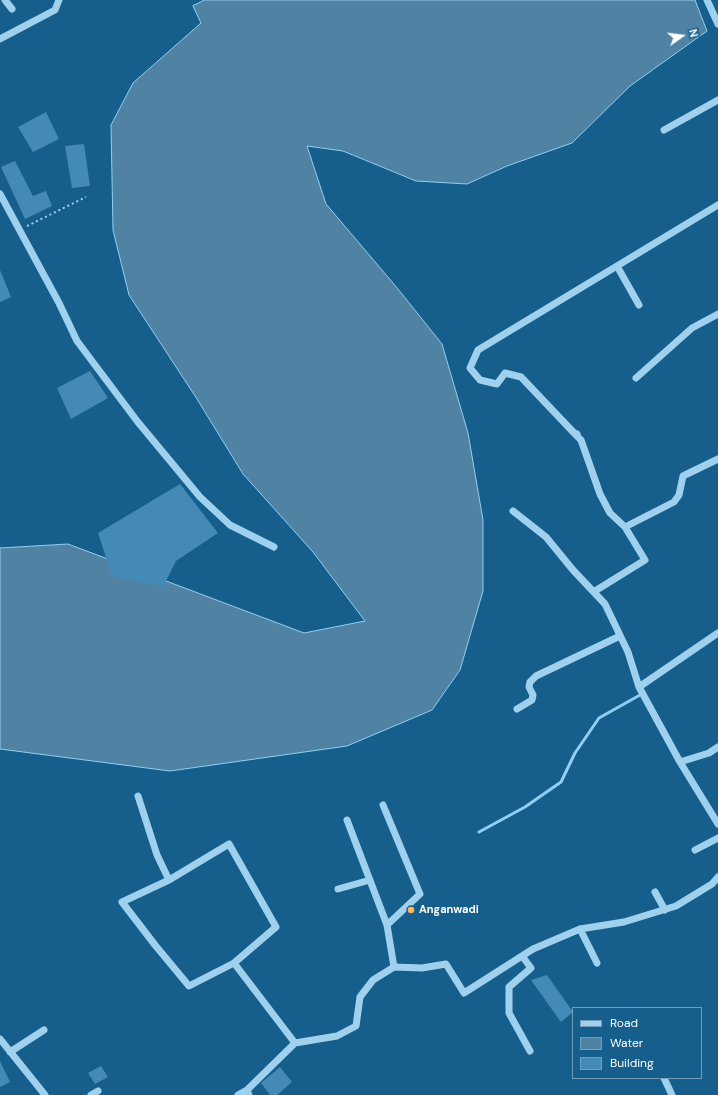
<!DOCTYPE html>
<style>
body{margin:0}
#map{position:relative;width:718px;height:1095px;overflow:hidden;background:#165e8b;font-family:"DM Sans",sans-serif}
canvas{display:block}
.legend{position:absolute;left:572px;top:1007px;width:130px;height:72px;box-sizing:border-box;background:#165e8b;border:1px solid #739eb9;margin:0;padding:5px 7px;list-style:none;font-size:12px;color:#fff}
.legend li{display:flex;align-items:center;gap:8px;height:20px}
.legend b{width:20px;border:1px solid #739eb9}
.north{position:absolute;left:662px;top:16px;width:40px;height:40px;-webkit-text-stroke:3px #165e8b;paint-order:stroke;rotate:76deg;font-size:11px;font-weight:700;line-height:16px;text-align:center;color:#fff}
.north::after{content:'';display:block;margin:auto;width:14px;height:18px;background:#fff;clip-path:polygon(50% 0,100% 100%,50% 72%,0 100%)}
</style>
<div id="map">
<canvas width="718" height="1095"></canvas>
<ul class="legend">
<li><b style="height:5px;background:#9fd1ef"></b>Road</li>
<li><b style="height:11px;background:#5083a3"></b>Water</li>
<li><b style="height:11px;background:#438bb6"></b>Building</li>
</ul>
<div class="north">N</div>
</div>
<script>
const ctx = document.querySelector('canvas').getContext('2d');
ctx.lineJoin = 'round';
function paint(path, color) { ctx.fillStyle = color; ctx.fill(path, 'evenodd'); }
function stroke(path, color, width, dash) { ctx.strokeStyle = color; ctx.lineWidth = width; ctx.lineCap = dash ? 'butt' : 'round'; ctx.setLineDash(dash || []); ctx.stroke(path); }
function write(font, color, halo, rows, align = 'center') {
  ctx.font = font + ' "DM Sans",sans-serif'; ctx.lineWidth = 4; ctx.setLineDash([]); ctx.textBaseline = 'middle'; ctx.strokeStyle = halo; ctx.fillStyle = color; for (const [text, x, y, turn = 0] of rows) {
    ctx.save(); ctx.translate(x, y); ctx.rotate((+turn || 0) * Math.PI / 180); ctx.textAlign = isNaN(turn) ? turn : align; if (halo) ctx.strokeText(text, 0, 0); ctx.fillText(text, 0, 0); ctx.restore();
  }
}
const water = new Path2D(`
 M205,0H695L707,31L630,86L572,143L507,166L467,184L416,181L343,151L307,146L326,204L398,289L442,344L468,433L483,520V591L460,670L432,710L347,746L170,771L0,749V548L68,544L304,633L365,621L313,552L243,474L197,399L129,295L113,230L111,125L133,83L201,23L193,6Z`);
paint(water, '#5083a3');
stroke(water, '#91cff2', 1);
stroke(new Path2D(`
 M479,832L525,807L561,782L575,753L599,718L640,695`), '#91cff2', 3);
paint(new Path2D(`
 M46,112L59,139L33,152L18,127Z
 M84,144L90,186L72,188L65,146Z
 M15,161L33,196L46,191L52,206L25,219L1,167Z
 M0,270L11,297L0,302Z
 M90,371L108,398L71,419L57,388Z
 M180,484L218,533L176,561L163,587L112,576L98,533Z
 M547,975L573,1012L561,1022L531,980Z
 M0,1061L10,1082L0,1087Z
 M101,1066L108,1077L95,1084L88,1073Z
 M280,1067L292,1082L277,1095H270L261,1083Z`), '#438bb6');
stroke(new Path2D(`
 M27,226L86,197`), '#9fd1ef', 2, [2, 3]);
stroke(new Path2D(`
 M5,0L12,9
 M707,0L718,24
 M0,39L55,10L59,0
 M664,130L718,100
 M0,194L59,303L77,341L137,421L200,497L230,525L274,547
 M617,266L639,305
 M636,378L692,328L718,314
 M577,434L576,435L581,440L600,494L610,513L625,527
 M576,435L521,377L505,373L497,384L480,380L470,368L478,350L718,205
 M513,511L546,537L573,570L605,604L628,652L639,687L680,762L718,824
 M595,591L645,560L625,527L674,502L679,495L683,476L718,459
 M639,687L718,633
 M517,709L532,700L533,695L529,687L530,682L536,676L620,636
 M680,762L709,753L718,747
 M138,796L157,855L169,880L122,902L155,945L189,986L234,963L276,927L229,844L169,880
 M383,805L420,894L387,925
 M347,820L387,925L394,967
 M695,850L718,838
 M338,889L370,880
 M655,892L665,910
 M580,929L597,963
 M522,956L531,968L509,987V1013L530,1051
 M234,963L295,1043
 M0,1039L45,1095
 M10,1052L44,1030
 M664,1078L672,1095
 M247,1090L295,1043L337,1036L356,1026L360,997L373,980L394,967L422,968L446,964L464,993L533,949L580,929L624,922L676,906L712,884L718,877
 M91,1095L98,1091
 M238,1095L247,1090L249,1095`), '#9fd1ef', 7);
for (const [x, y, r, color] of [
 [411,910,4,"#ffb35d"]
]) { const dot = new Path2D(); dot.arc(x, y, r, 0, 2 * Math.PI); ctx.fillStyle = color; ctx.fill(dot); stroke(dot, '#165e8b', 1.5); }
write('bold 11px', '#fff', '#165e8b', [
 ["Anganwadi",419,910]
], 'left');
</script>
